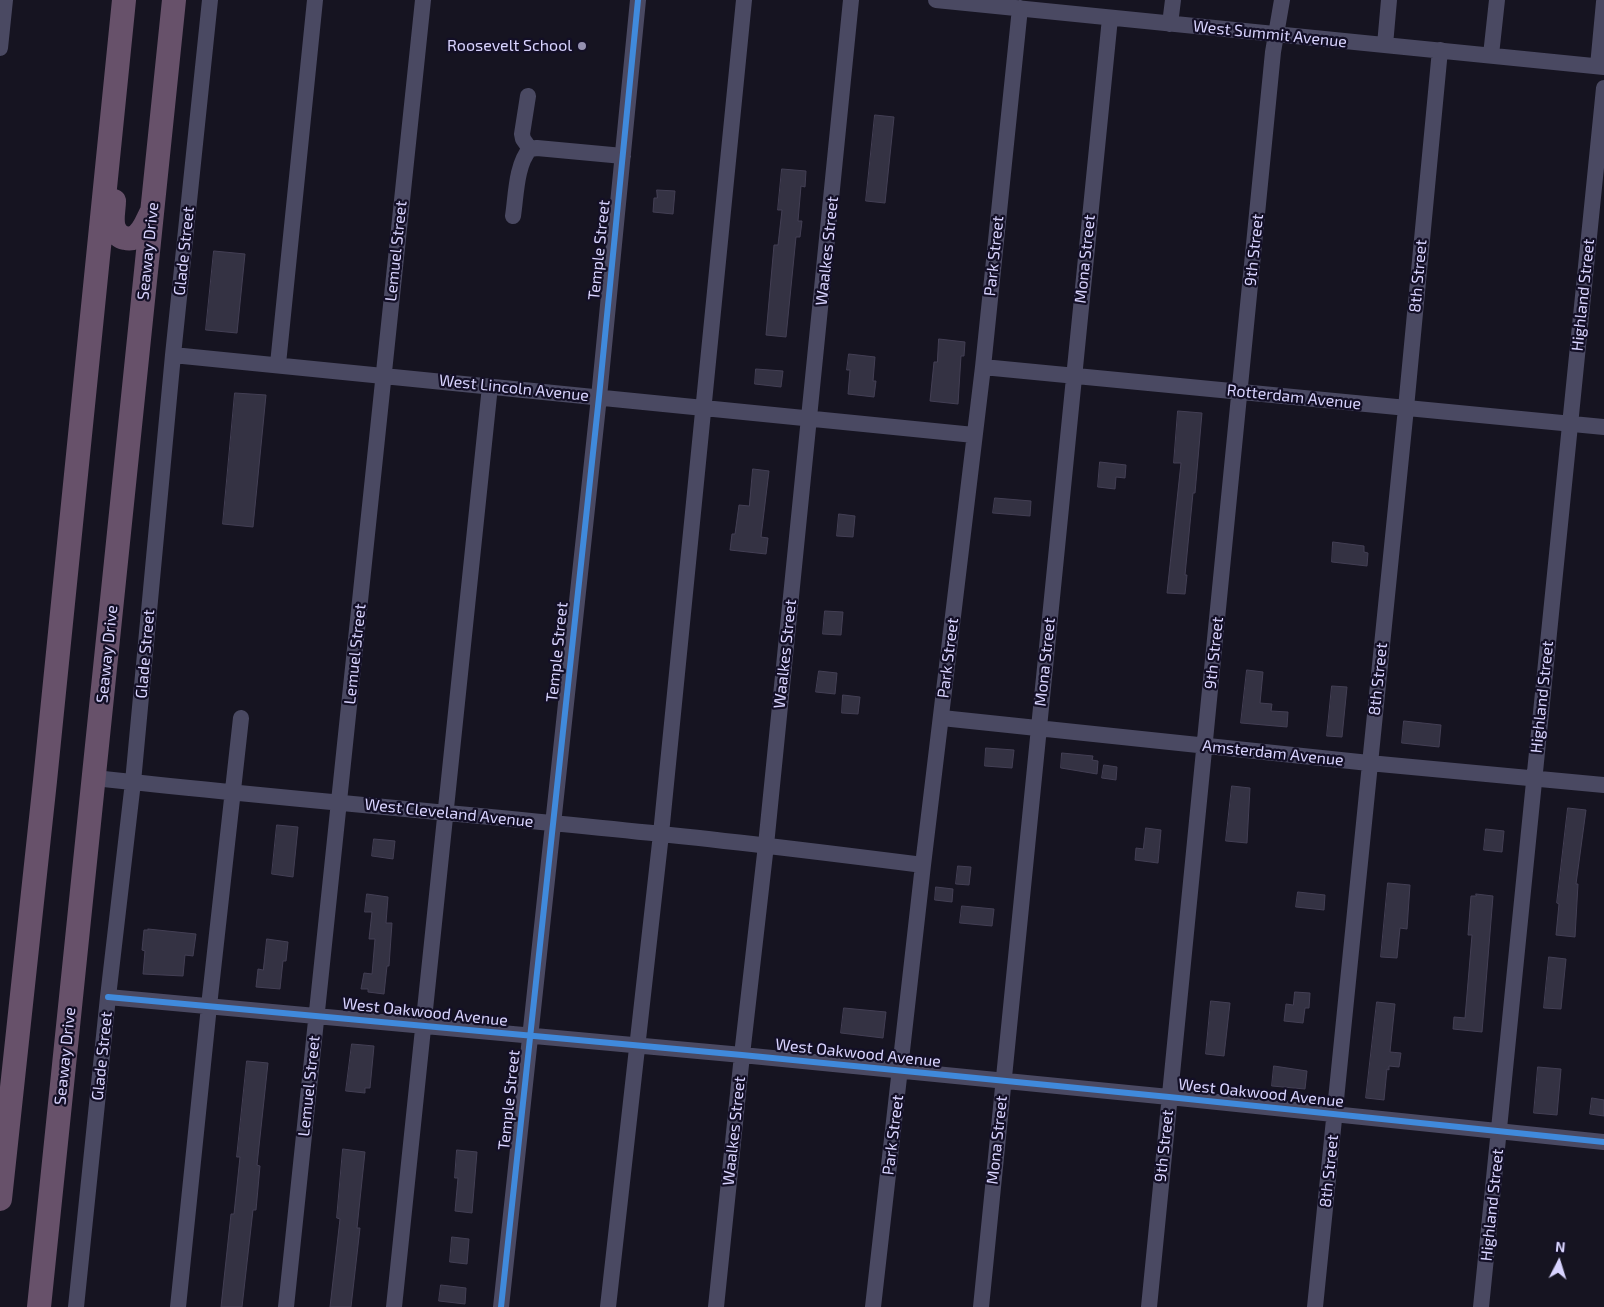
<!DOCTYPE html>
<style>
body{margin:0}
#map{position:relative;width:1604px;height:1307px;overflow:hidden;background:#161421;font-family:"Exo 2",sans-serif}
canvas{display:block}
.north{position:absolute;left:1534px;top:1237px;width:50px;height:50px;-webkit-text-stroke:4px #130f26;paint-order:stroke;rotate:5deg;font-size:14px;font-weight:700;line-height:20px;text-align:center;color:#d9d4ff}
.north::after{content:'';display:block;margin:auto;width:18px;height:22px;background:#d9d4ff;clip-path:polygon(50% 0,100% 100%,50% 72%,0 100%)}
</style>
<div id="map">
<canvas width="1604" height="1307"></canvas>
<div class="north">N</div>
</div>
<script>
const ctx = document.querySelector('canvas').getContext('2d');
ctx.lineJoin = 'round';
function paint(path, color) { ctx.fillStyle = color; ctx.fill(path, 'evenodd'); }
function stroke(path, color, width, dash) { ctx.strokeStyle = color; ctx.lineWidth = width; ctx.lineCap = dash ? 'butt' : 'round'; ctx.setLineDash(dash || []); ctx.stroke(path); }
function write(font, color, halo, rows, align = 'center') {
  ctx.font = font + ' "Exo 2",sans-serif'; ctx.lineWidth = 4.5; ctx.setLineDash([]); ctx.textBaseline = 'middle'; ctx.strokeStyle = halo; ctx.fillStyle = color; for (const [text, x, y, turn = 0] of rows) {
    ctx.save(); ctx.translate(x, y); ctx.rotate((+turn || 0) * Math.PI / 180); ctx.textAlign = isNaN(turn) ? turn : align; if (halo) ctx.strokeText(text, 0, 0); ctx.fillText(text, 0, 0); ctx.restore();
  }
}
const building = new Path2D(`
 M875,115L894,117L885,203L866,201Z
 M782,169L806,171L805,187L801,186L798,221H802L800,237H796L786,337L766,335L774,245H778L782,210H778Z
 M657,190L675,191L673,214L653,212L654,198H657Z
 M214,251L245,254L237,333L206,330Z
 M939,339L965,342L964,356H961L958,404L930,401L934,362H937Z
 M849,354L875,357L873,381H876L874,397L848,394L850,370H847Z
 M756,369L783,371L781,387L755,384Z
 M235,393L266,395L253,527L223,524Z
 M1178,411L1202,413L1195,493H1193L1185,575H1187L1185,594L1167,593L1181,463H1174Z
 M1100,462L1126,465L1125,478L1116,477L1115,489L1098,487Z
 M753,469L769,471L761,537L768,538L766,554L730,550L732,534H735L739,505L749,506Z
 M995,498L1031,501L1030,516L993,513Z
 M839,514L855,516L853,537L837,536Z
 M1333,542L1364,546V552L1368,553L1367,566L1332,562Z
 M825,611L843,612L841,635L823,634Z
 M1247,670L1263,672L1260,703L1272,704L1271,711L1288,712L1287,727L1241,723Z
 M819,671L837,673L835,694L816,692Z
 M1332,686L1347,687L1342,737L1327,736Z
 M843,695L860,697L858,714L842,713Z
 M1404,721L1441,725L1439,747L1402,743Z
 M986,748L1014,750L1012,768L985,766Z
 M1062,753L1093,756L1092,760L1098,761L1097,774L1061,768Z
 M1104,765L1117,767L1116,780L1102,778Z
 M1232,786L1250,788L1247,843L1226,841Z
 M1568,808L1586,810L1576,884H1578L1575,937L1556,935L1559,904L1557,903Z
 M277,825L298,827L293,877L272,874Z
 M1146,828L1161,830L1158,863L1135,860L1136,848L1143,849Z
 M1486,829L1504,831L1502,852L1484,850Z
 M374,839L395,841L393,859L372,856Z
 M958,866L971,867L969,885L956,884Z
 M1388,883L1410,885L1407,929L1400,928L1397,958L1381,957Z
 M936,887L953,889L952,902L935,900Z
 M1298,892L1325,895L1324,910L1296,907Z
 M367,894L388,897L386,923H392L389,966H387L384,994L368,992V989H361L364,973L372,974L375,939H369L372,912H365Z
 M1476,894L1493,896L1482,1032L1453,1029L1454,1017L1465,1018L1472,935H1468L1471,896H1476Z
 M962,906L994,909L992,926L960,923Z
 M148,929L196,934L193,956L185,955L183,976L143,974L145,951L142,950L144,930H148Z
 M267,939L288,942L286,961H283L280,989L256,987L258,969L263,970Z
 M1549,957L1566,959L1561,1009L1544,1008Z
 M1295,992L1310,993L1309,1008H1305L1303,1023L1284,1021L1286,1004L1293,1005Z
 M1211,1001L1230,1003L1224,1056L1206,1054Z
 M1377,1002L1395,1004L1390,1052L1401,1053L1399,1067L1389,1066V1070L1387,1069L1384,1100L1366,1098Z
 M844,1008L886,1012L883,1038L841,1033Z
 M352,1044L374,1046L370,1088H365V1093L346,1091Z
 M247,1061L268,1063L257,1165L260,1166L256,1210H253L242,1307H221L231,1214H234L240,1157H237Z
 M1274,1066L1307,1071L1305,1089L1272,1086Z
 M1538,1067L1561,1069L1557,1115L1534,1113Z
 M1592,1098L1604,1100V1116L1590,1114Z
 M343,1149L365,1152L357,1228H360L351,1307H330L340,1219L337,1218Z
 M457,1150L477,1152L472,1213L455,1211L458,1178H455Z
 M452,1237L469,1239L467,1264L450,1262Z
 M441,1285L466,1288L465,1304L439,1301Z`);
paint(building, '#343243');
stroke(building, '#433f54', 1);
stroke(new Path2D(`
 M936,0L1604,67
 M1170,24L1173,0
 M1385,45L1389,0
 M0,48L5,0
 M1491,55L1497,0
 M1598,66L1604,2
 M528,96L522,134L523,139L530,149
 M513,216C516,197 516,164 530,149L537,148L623,156
 M173,355L974,435
 M278,364L315,0
 M983,367L1604,427
 M942,718L1369,763L1604,785
 M95,778C283,799 472,814 661,834C749,843 836,854 923,865
 M108,997L742,1055L1169,1097L1604,1142
 M76,1307L108,997L133,782L173,355L210,0
 M178,1307L209,1006L241,718
 M286,1307L423,0
 M394,1307L490,386
 M501,1307L599,397L638,0
 M608,1307L661,834L744,0
 M716,1307L742,1055L766,845L851,0
 M873,1307L923,865L983,367L1020,8
 M981,1307L1110,18
 M1149,1307L1273,52L1282,0
 M1315,1307L1406,408L1440,50
 M1481,1307L1604,88`), '#4a4962', 16);
stroke(new Path2D(`
 M114,201C114,209 111,220 114,228C116,233 120,237 125,238C140,242 146,223 151,213
 M0,1199L45,781L124,0
 M39,1307L174,0`), '#67516a', 24);
stroke(new Path2D(`
 M108,997L742,1055L1169,1097L1604,1142
 M501,1307L599,397L638,0`), '#408adc', 6);
for (const [x, y, r, color] of [
 [582,46,5,"#9591b1"]
]) { const dot = new Path2D(); dot.arc(x, y, r, 0, 2 * Math.PI); ctx.fillStyle = color; ctx.fill(dot); stroke(dot, '#130f26', 2); }
write('16px', '#d9d4ff', '#130f26', [
 ["West Summit Avenue",1270,34,6],
 ["Temple Street",599,250,-84],
 ["9th Street",1254,250,-84],
 ["Seaway Drive",148,251,-84],
 ["Glade Street",184,251,-84],
 ["Lemuel Street",396,251,-84],
 ["Waalkes Street",827,251,-84],
 ["Park Street",994,256,-84],
 ["Mona Street",1085,259,-84],
 ["8th Street",1418,276,-85],
 ["Highland Street",1583,295,-84],
 ["West Lincoln Avenue",514,388,6],
 ["Rotterdam Avenue",1294,397,6],
 ["Temple Street",557,652,-84],
 ["9th Street",1214,653,-84],
 ["Seaway Drive",107,654,-84],
 ["Glade Street",145,654,-85],
 ["Lemuel Street",355,654,-84],
 ["Waalkes Street",785,654,-84],
 ["Park Street",948,658,-83],
 ["Mona Street",1045,662,-84],
 ["8th Street",1378,679,-84],
 ["Highland Street",1542,697,-84],
 ["Amsterdam Avenue",1273,753,6],
 ["West Cleveland Avenue",449,813,6],
 ["West Oakwood Avenue",425,1012,6],
 ["West Oakwood Avenue",858,1053,6],
 ["Seaway Drive",65,1056,-84],
 ["Glade Street",102,1056,-84],
 ["Lemuel Street",309,1086,-84],
 ["West Oakwood Avenue",1261,1093,6],
 ["Temple Street",509,1100,-84],
 ["Waalkes Street",734,1131,-84],
 ["Park Street",893,1135,-83],
 ["Mona Street",997,1140,-84],
 ["9th Street",1164,1146,-84],
 ["8th Street",1329,1171,-84],
 ["Highland Street",1492,1205,-84]
]);
write('16px', '#d9d4ff', '#130f26', [
 ["Roosevelt School",572,46]
], 'right');
</script>
